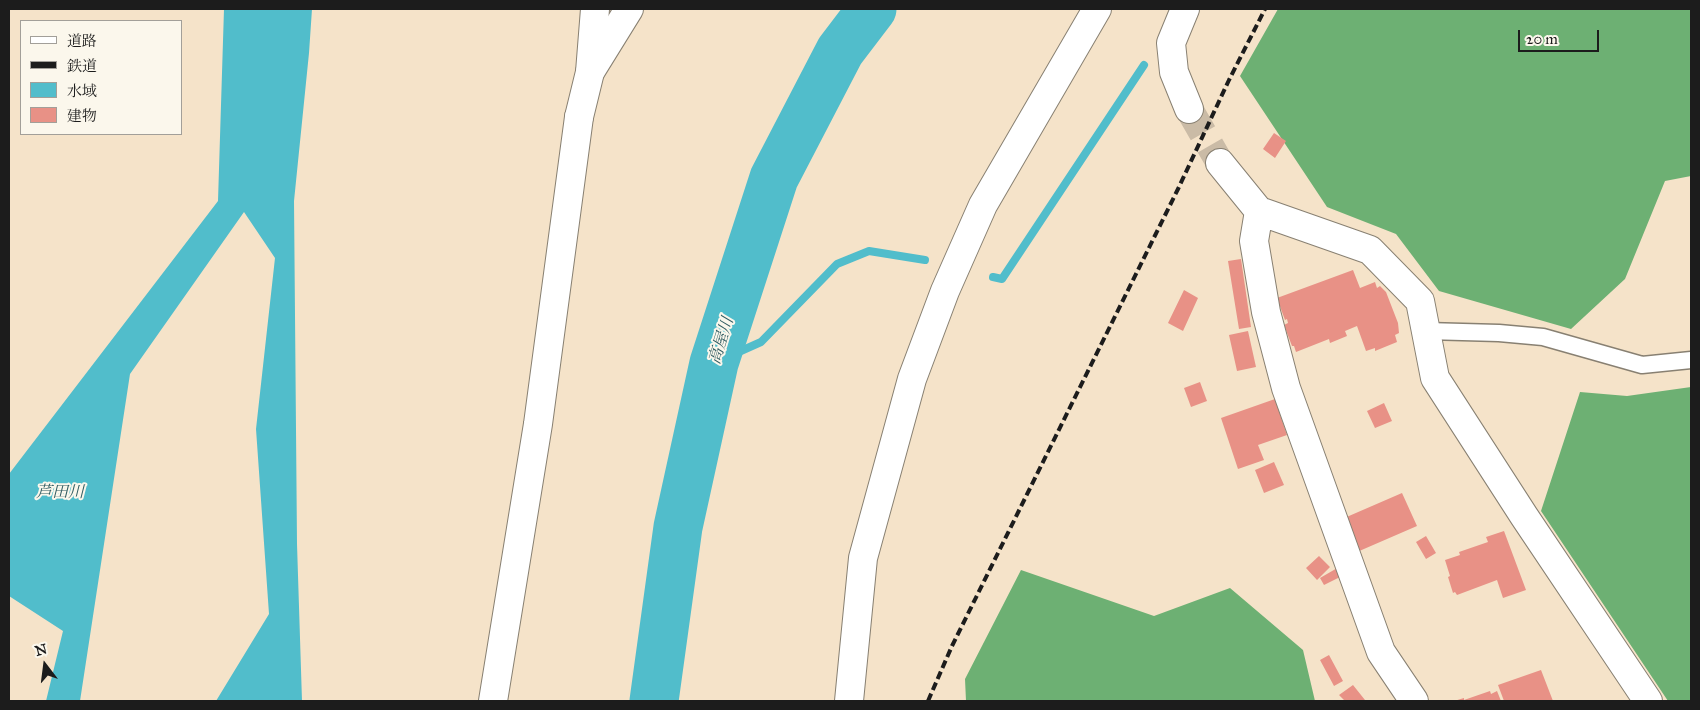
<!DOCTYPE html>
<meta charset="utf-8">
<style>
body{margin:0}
#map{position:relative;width:1700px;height:710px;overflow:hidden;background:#f5e3c9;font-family:"IM FELL Great Primer","Noto Serif JP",serif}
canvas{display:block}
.frame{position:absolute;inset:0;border:10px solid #1c1c1c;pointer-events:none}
.legend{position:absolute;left:20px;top:20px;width:162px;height:115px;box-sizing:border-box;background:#fbf7ec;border:1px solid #a29f99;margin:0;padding:6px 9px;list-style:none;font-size:15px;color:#1c1c1c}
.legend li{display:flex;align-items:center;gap:10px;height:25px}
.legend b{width:25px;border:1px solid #a29f99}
.north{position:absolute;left:20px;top:640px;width:50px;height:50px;-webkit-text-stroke:4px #fbf7ec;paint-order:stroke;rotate:345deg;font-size:14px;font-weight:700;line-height:20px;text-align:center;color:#1c1c1c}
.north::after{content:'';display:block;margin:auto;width:18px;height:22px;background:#1c1c1c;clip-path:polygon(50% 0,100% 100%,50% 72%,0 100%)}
.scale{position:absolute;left:1518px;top:30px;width:81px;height:22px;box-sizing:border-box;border:2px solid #1c1c1c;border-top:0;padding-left:6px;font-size:15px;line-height:18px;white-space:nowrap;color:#1c1c1c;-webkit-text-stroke:4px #fbf7ec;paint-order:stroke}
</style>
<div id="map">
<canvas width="1700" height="710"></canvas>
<div class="frame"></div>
<ul class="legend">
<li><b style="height:6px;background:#fff"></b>道路</li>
<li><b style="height:6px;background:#1c1c1c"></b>鉄道</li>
<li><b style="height:14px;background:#51bdcb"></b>水域</li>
<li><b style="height:14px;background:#e89186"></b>建物</li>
</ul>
<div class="north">N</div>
<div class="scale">20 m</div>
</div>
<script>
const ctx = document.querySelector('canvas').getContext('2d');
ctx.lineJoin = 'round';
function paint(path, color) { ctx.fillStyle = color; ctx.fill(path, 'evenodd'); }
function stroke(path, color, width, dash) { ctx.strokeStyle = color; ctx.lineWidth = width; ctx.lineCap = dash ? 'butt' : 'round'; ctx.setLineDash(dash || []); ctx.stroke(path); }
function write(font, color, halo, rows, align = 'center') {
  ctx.font = font + ' "IM FELL Great Primer","Noto Serif JP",serif'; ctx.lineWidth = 4; ctx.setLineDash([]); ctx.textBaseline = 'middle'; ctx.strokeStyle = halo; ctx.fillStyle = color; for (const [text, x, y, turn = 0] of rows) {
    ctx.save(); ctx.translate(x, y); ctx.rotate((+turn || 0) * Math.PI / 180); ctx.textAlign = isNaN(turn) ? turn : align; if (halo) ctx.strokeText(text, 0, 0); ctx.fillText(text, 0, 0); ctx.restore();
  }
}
paint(new Path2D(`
 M1278,9H1691V176L1665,181L1625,279L1571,329L1439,291L1396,234L1327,207L1240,76Z
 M1691,387V701H1668L1541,511L1580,392L1627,396Z
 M1021,570L1154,616L1230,588L1303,650L1315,701H966L965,679Z`), '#6db073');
paint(new Path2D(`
 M224,9H312L309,53L294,201L297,544L302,701H216L269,614L256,429L275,258L244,212L130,374L80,701H46L63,631L9,596V474L218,201Z`), '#51bdcb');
stroke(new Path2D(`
 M993,277L1002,279L1144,65
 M714,363L761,342L837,264L869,251L925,260`), '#51bdcb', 8);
stroke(new Path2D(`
 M654,701L678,527L714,363L774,178L840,51L872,9`), '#51bdcb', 49);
paint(new Path2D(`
 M1274,133L1286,141L1275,158L1263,149Z
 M1241,259L1251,327L1239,329L1228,261Z
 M1353,270L1360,288L1375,282L1377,288L1380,286L1386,292L1398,323L1399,333L1395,335L1397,342L1375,351V348L1366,351L1357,326L1345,331L1347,336L1330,343L1329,339L1296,352L1294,346H1292L1284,325L1288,323L1287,319L1285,320L1277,298Z
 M1184,290L1198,298L1183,331L1168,323Z
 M1248,331L1256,367L1237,371L1229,335Z
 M1200,382L1207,401L1191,407L1184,388Z
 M1275,399L1287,435L1258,445L1264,460L1238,469L1221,418Z
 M1384,403L1392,421L1375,428L1367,411Z
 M1274,462L1284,485L1264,493L1255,470Z
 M1402,493L1417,526L1357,552L1342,519Z
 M1504,531L1526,590L1503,598L1497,580L1457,595L1455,592L1453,593L1448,577L1450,576L1445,560L1460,555L1459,552L1488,542L1486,537Z
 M1426,536L1436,553L1426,559L1416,542Z
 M1319,556L1330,567L1317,580L1306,568Z
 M1339,567L1344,575L1324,585L1320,578Z
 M1329,655L1343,681L1334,686L1320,660Z
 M1541,670L1553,701H1504L1498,685Z
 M1353,685L1365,700L1363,701H1345L1339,695Z
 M1490,691L1491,694L1497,691L1501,701H1454L1464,698V700Z`), '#e89186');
stroke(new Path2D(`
 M1189,109L1220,163`), '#cabba6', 28, [28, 14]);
const service = new Path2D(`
 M1426,331L1499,333L1543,337L1642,365L1691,360`);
const minor = new Path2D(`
 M1185,9L1171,43L1174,72L1189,109
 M590,72L629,9
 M1220,163L1259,211L1370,250L1420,301L1435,378L1524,516L1648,701
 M1259,211L1254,241L1266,312L1286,388L1381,652L1414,701
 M493,701L538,424L579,117`);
const tertiary = new Path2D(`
 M579,117L590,72L595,9
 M849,701L863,558L912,379L945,291L983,205L1097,9`);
stroke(service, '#888072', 19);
stroke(minor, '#888072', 30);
stroke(tertiary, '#888072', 30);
stroke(service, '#fff', 16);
stroke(minor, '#fff', 28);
stroke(tertiary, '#fff', 28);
stroke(new Path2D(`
 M928,701L952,646L1178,189L1229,80L1265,9`), '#1c1c1c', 4, [8, 4]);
write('italic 16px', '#315c62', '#fbf7ec', [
 ["高屋川",722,341,-73],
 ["芦田川",60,493]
]);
</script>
